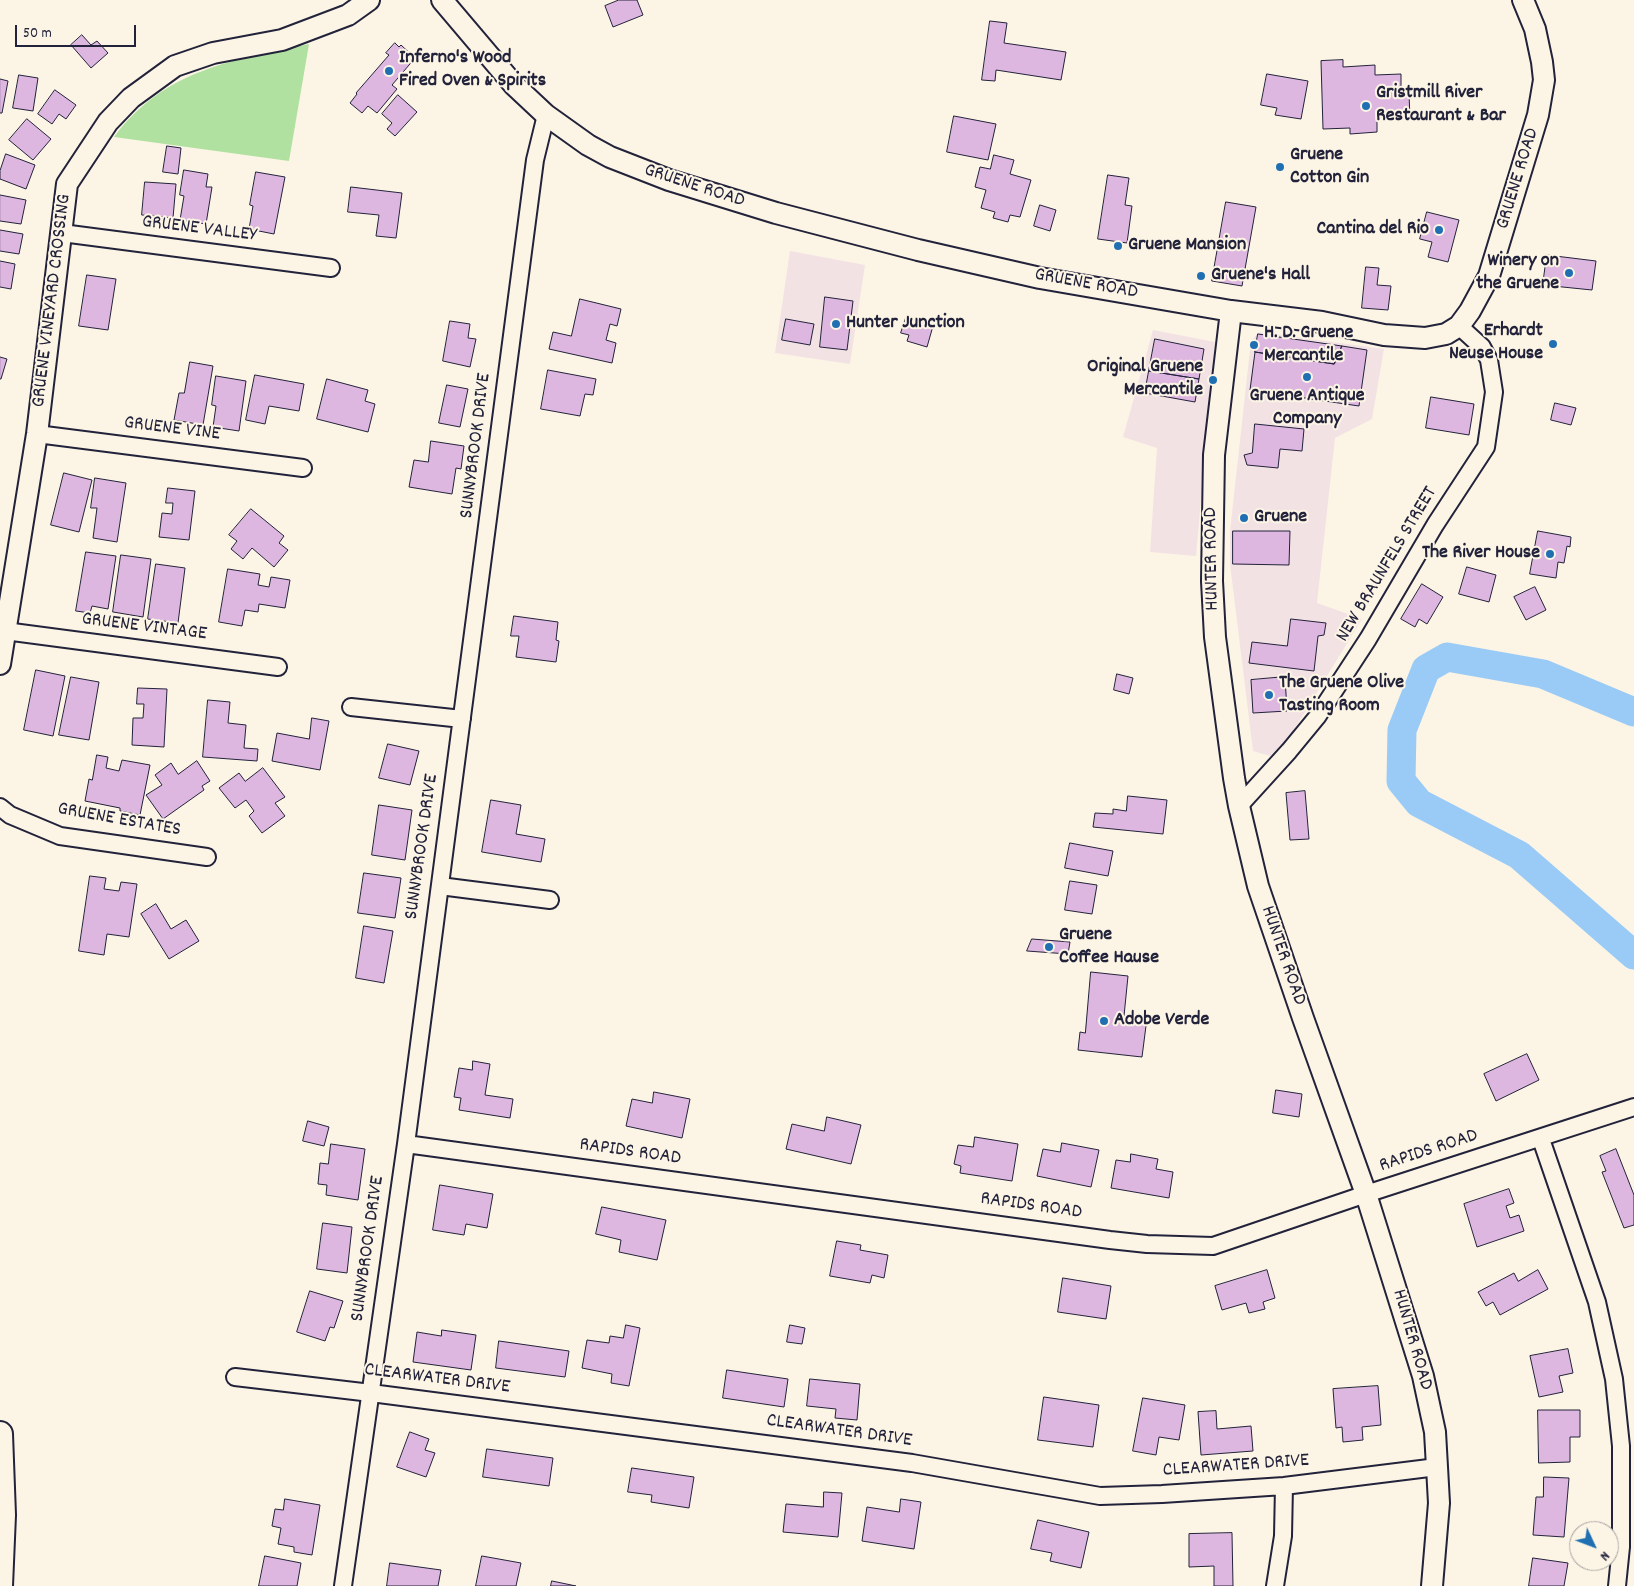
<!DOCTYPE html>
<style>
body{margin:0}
#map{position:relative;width:1634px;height:1586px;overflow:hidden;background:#fcf5e5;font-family:Dekko,sans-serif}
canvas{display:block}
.north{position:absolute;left:1569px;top:1521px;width:50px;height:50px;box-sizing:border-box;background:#fcf5e5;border:1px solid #a5a1a1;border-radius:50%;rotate:133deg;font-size:14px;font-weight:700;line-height:20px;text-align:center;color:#22223b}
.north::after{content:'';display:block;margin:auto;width:18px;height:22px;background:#1f6fb2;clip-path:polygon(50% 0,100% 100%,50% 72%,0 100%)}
.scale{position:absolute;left:15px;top:25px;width:121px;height:22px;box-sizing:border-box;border:2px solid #22223b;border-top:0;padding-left:6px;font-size:15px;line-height:18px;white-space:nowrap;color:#22223b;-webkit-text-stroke:4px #fcf5e5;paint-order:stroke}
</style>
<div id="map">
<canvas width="1634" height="1586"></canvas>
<div class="north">N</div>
<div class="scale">50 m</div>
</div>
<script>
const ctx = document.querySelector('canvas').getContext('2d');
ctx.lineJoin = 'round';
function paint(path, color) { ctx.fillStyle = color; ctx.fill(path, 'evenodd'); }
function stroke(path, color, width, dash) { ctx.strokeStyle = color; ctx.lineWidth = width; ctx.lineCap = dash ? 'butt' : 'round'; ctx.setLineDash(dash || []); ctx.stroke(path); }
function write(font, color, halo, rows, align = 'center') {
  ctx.font = font + ' Dekko,sans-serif'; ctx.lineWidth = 4; ctx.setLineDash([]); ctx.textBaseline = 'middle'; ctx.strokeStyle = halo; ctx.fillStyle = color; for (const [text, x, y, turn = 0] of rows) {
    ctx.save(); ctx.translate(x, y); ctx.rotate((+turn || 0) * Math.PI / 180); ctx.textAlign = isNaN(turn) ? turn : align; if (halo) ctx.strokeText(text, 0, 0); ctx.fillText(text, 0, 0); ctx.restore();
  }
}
paint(new Path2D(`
 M790,251L865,265L850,364L775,353Z
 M1153,330L1215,342L1196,556L1150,552L1157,448L1123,437Z
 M1259,332L1384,349L1372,419L1335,438L1317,603L1362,619L1287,741L1270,756L1253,751L1230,564V531L1251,341Z`), '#f3e2e4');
paint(new Path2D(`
 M309,44L289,161L114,137C164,70 232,60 309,44Z`), '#b1e1a0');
stroke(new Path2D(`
 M1634,712L1543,674L1447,657L1426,669L1402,730L1401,781L1419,803L1519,855L1634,955`), '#9acbf7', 29);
const building = new Path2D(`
 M619,0H637L643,15L613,27L605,6Z
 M990,21L1007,23L1004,43L1066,52L1061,80L996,70L995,81L982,80Z
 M82,35L91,45L97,41L108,53L91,68L71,45Z
 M395,43L399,47L401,45L415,58L392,85L397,89L377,113L368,106L362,113L350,103L357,94L356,93L389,55L386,53Z
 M1343,60V67L1375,65V75L1401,74V94H1409L1410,118L1377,119V132L1350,134V128L1323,129L1321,61Z
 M1267,74L1308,81L1301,119L1275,115L1277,108L1261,105Z
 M19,75L38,78L33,111L13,108Z
 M0,79L8,81L2,113H0Z
 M55,90L76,105L66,119L59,114L52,124L38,114Z
 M398,95L417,112L395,136L387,129L392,123L382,114Z
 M954,116L996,124L988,160L947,152Z
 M27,119L51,139L33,160L9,140Z
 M167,146L181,148L178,174L163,172Z
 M6,154L35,165L26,189L0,179V171Z
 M994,155L1014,160L1010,174L1031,180L1020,217L1010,215L1008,222L993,218L995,212L981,208L986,190L975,187L980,167L990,169Z
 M184,170L208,174L206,187H212L206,224L180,220L184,196L180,195Z
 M256,172L285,177L274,234L249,229L253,206L250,205Z
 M1108,175L1129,178L1125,205L1132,206L1127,243L1098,239Z
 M145,182L176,184L173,218L142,215Z
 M351,187L402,193L396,238L376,236L379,215L348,212Z
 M0,195L26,200L21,224L0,221Z
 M1226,202L1256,207L1242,286L1212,281Z
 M1040,205L1056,210L1050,231L1034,226Z
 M1427,212L1459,220L1448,262L1428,257L1432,242L1420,239Z
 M0,230L23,234L19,254L0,251Z
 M1547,255L1596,261L1592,290L1543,285Z
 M0,261L15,264L11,289L0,287Z
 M1366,267L1379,268L1377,285L1391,286L1388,310L1362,308Z
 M87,275L116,279L108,330L79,326Z
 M825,297L853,301L847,350L820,347Z
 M580,299L621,309L617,326L610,324L606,340L616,343L612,363L549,349L553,332L571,336Z
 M906,318L933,326L927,347L907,341L909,335L901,333Z
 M786,319L814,324L810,345L782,340Z
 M450,321L470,324L468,338L476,339L470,367L443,361Z
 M1258,334L1342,346L1334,364L1255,352Z
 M1155,339L1204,349L1199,379L1149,371Z
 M1342,346L1367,350L1359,406L1250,390L1255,352L1334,364Z
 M0,357L7,359L1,379H0Z
 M190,362L213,366L203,425L174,420L179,393H184Z
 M548,370L596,379L593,395L585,394L580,416L541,409Z
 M1149,371L1199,379L1195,402L1145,393Z
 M255,375L304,384L299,411L269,406L265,424L246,420Z
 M216,376L246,381L239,431L213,427L216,406L212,405Z
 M327,379L368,390L365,401L375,404L368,432L317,419Z
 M447,385L468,389L460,427L439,423Z
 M1431,397L1474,404L1469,435L1426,428Z
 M1555,403L1576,408L1571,425L1551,420Z
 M1255,424L1304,429L1302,451L1280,449L1278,468L1247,465L1244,455L1252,453Z
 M431,441L464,446L461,469L456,468L452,494L409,487L414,460L428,462Z
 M64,473L92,480L79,532L51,525Z
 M95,478L126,483L117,542L93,538L97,508H91Z
 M168,488L195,491L189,540L159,537L162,513L172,514L173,503H166Z
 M251,509L284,536L279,543L288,550L274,567L252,548L243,559L231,549L237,541L229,535Z
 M1233,531H1290L1289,565L1233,564Z
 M1538,531L1571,537L1570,547L1567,546L1564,563L1558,562L1556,578L1530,574Z
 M86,552L116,556L108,609L92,606L90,613L76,611Z
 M121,555L151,559L143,617L113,612Z
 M156,564L185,568L178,623L148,619Z
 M1467,567L1496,575L1489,602L1459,594Z
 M228,569L260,574L258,585L269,587L271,577L290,580L285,608L259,604L258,612L245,610L242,626L219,622Z
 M1422,584L1443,597L1427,624L1419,619L1415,627L1401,619Z
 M1535,587L1546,610L1526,620L1514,597Z
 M514,616L558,622L556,640L559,641L556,662L516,657L519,636H511Z
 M1291,619L1326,623L1324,635L1318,636L1314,671L1249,663L1252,642L1287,646Z
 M36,670L65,676L53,736L24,730Z
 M1117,674L1133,678L1129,694L1114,690Z
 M71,677L99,682L89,740L59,735Z
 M1285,677L1287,711L1253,713L1251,680Z
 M138,688L167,689L164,747L132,745L133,718H143L144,704H137Z
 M208,700L230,702L228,723L246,725L244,748L258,749L257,761L203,757Z
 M312,718L329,721L320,770L272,761L277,733L309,739Z
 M388,744L419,751L410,785L379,778Z
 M97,755L108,757L106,768L119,771L122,760L150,765L140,815L120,811V808L85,801L89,779L92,780Z
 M197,761L210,781L202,786L204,790L163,819L146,795L162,785L155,775L171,763L178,774Z
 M263,768L285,797L275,803L285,816L262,833L249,816L254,811L246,800L235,808L219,788L239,773L245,781Z
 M1305,791L1309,839L1290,840L1286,793Z
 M1128,796L1167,800L1163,834L1093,827L1095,813L1113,814V809L1126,811Z
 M491,800L521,805L516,834L545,839L541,862L482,852Z
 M379,805L412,810L405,860L372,855Z
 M1070,843L1113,851L1108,876L1065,868Z
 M364,873L401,878L395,918L358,913Z
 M90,876L106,878L104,889L119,891L121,882L137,884L129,937L107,934L104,955L79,951Z
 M1070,881L1097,885L1092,914L1065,910Z
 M156,904L171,929L186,920L199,941L169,959L141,914Z
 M364,926L393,931L384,983L356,978Z
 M1032,939L1070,942L1068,954L1027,951Z
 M1091,972L1128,976L1124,1016L1147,1018L1142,1057L1078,1050L1080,1032L1085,1033Z
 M1527,1054L1539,1080L1496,1101L1484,1074Z
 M473,1061L490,1064L485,1095L513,1099L510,1118L459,1110L461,1098L454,1097L459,1068L472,1070Z
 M1276,1090L1302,1094L1299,1117L1273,1113Z
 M654,1092L690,1099L682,1138L626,1126L632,1099L652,1103Z
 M827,1117L861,1125L851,1164L786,1149L792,1124L824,1131Z
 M308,1121L329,1127L324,1146L303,1141Z
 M975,1137L1018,1144L1012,1181L960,1173L961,1166L954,1164L958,1145L973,1147Z
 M1062,1143L1099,1150L1091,1187L1037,1176L1043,1149L1060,1152Z
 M331,1144L365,1149L358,1200L326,1195L327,1185L318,1184L320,1163L328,1164Z
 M1616,1149L1634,1195V1225L1624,1228L1602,1172L1606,1171L1600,1156Z
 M1131,1154L1158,1159L1156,1169L1173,1172L1169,1198L1111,1188L1116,1160L1130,1162Z
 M440,1185L493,1194L487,1228L466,1224L464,1235L433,1230Z
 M1509,1189L1514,1203L1506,1206L1510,1218L1519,1215L1524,1231L1477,1247L1464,1204Z
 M602,1207L666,1220L657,1260L619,1252L621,1240L596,1234Z
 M323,1223L352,1227L347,1273L317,1269Z
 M837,1241L861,1245L860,1250L888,1255L884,1278L872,1275L870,1283L830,1276Z
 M1267,1270L1275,1298L1263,1302L1265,1309L1249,1313L1246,1303L1222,1310L1215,1286Z
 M1538,1270L1548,1289L1500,1315L1493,1302L1486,1306L1478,1292L1514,1273L1518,1281Z
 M1063,1278L1111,1286L1106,1319L1058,1312Z
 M310,1291L343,1301L334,1328L330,1327L325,1341L297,1332Z
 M626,1325L640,1328L629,1386L611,1383L612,1374L582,1368L587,1340L609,1343L610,1336L623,1338Z
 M790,1325L805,1328L802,1344L787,1342Z
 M442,1330L476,1335L471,1370L413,1362L417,1332L441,1336Z
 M499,1341L569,1351L565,1377L496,1368Z
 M1568,1349L1573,1373L1559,1376L1563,1392L1539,1397L1530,1356Z
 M727,1370L788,1379L784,1407L723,1398Z
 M810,1379L860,1384L857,1420L835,1418L836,1409L807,1406Z
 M1378,1386L1381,1425L1362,1427L1363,1440L1343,1442L1342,1427L1336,1428L1333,1389Z
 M1044,1397L1099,1405L1093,1447L1038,1440Z
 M1143,1398L1185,1405L1179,1440L1159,1437L1156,1455L1133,1451Z
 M1538,1410H1580V1437H1570V1462L1539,1463Z
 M1216,1411L1217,1429L1251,1426L1253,1451L1201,1455L1198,1412Z
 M410,1432L429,1439L425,1450L435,1453L426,1477L397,1467Z
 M487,1449L553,1458L549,1486L483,1477Z
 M632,1468L694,1477L689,1508L651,1502L652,1495L628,1492Z
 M1544,1477L1569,1478L1564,1537L1533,1535L1536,1497H1543Z
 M824,1492L842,1493L838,1537L783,1532L786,1504L823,1507Z
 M285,1499L320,1505L312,1555L294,1552V1547L278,1544L281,1528L272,1526L275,1509L283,1510Z
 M901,1499L921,1502L914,1549L862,1541L867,1507L899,1512Z
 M1038,1520L1089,1532L1081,1568L1050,1561L1052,1553L1031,1549Z
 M1232,1533L1233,1586H1214V1566L1189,1567V1534Z
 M265,1556L301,1563L297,1586H259Z
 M482,1556L521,1563L516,1586H476Z
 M1533,1558L1568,1563L1564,1586H1529Z
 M390,1563L441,1570L438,1586H387Z
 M552,1581L576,1586H551Z`);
paint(building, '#deb7e0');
stroke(building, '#22223b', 1);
const minor = new Path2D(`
 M62,233L331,268
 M37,434L303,468
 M5,631L278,667
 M351,707L462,719
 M1239,806L1289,751L1317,717L1368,639L1435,525L1486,447L1494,392L1489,360L1482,347L1459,326
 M0,807L10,815L60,836L207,857
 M440,886L550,900
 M1541,1139L1597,1302L1614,1379L1621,1446V1547L1617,1586
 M406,1144L1110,1240L1147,1244L1213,1246L1366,1194L1634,1107
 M235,1377L371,1393L912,1463L1100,1496L1162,1494L1284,1486L1437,1467
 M343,1586L406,1144L535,160L546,115
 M1275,1586L1283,1536L1284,1486`);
const tertiary = new Path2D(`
 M442,0L514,85L546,115L588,145L610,157L669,180L776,213L918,250L1040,278L1231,311L1322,322L1384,335L1425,338L1446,334L1459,326L1470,311L1489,276L1538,115L1544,80L1542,62L1535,29L1523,0
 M1231,311L1214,455L1212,581L1215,637L1234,778L1239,806L1258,886L1303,1018L1366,1194L1423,1376L1435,1432L1437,1467L1439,1503L1432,1586
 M0,664L37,434L67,184L108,122L131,98L175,66L213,53L282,40L348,15L369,0`);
const secondary = new Path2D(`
 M0,1434L3,1515L0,1586`);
stroke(minor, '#22223b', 20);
stroke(tertiary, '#22223b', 24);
stroke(secondary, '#22223b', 28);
stroke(minor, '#fcf5e5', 16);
stroke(tertiary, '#fcf5e5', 20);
stroke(secondary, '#fcf5e5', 24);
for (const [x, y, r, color] of [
 [389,71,5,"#1f6fb2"],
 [1366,106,5,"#1f6fb2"],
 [1280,167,5,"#1f6fb2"],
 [1439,230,5,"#1f6fb2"],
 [1118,246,5,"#1f6fb2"],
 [1569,273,5,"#1f6fb2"],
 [1201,276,5,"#1f6fb2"],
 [836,324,5,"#1f6fb2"],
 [1553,344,5,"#1f6fb2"],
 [1254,345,5,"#1f6fb2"],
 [1307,377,5,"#1f6fb2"],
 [1213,380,5,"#1f6fb2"],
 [1244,518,5,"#1f6fb2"],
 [1550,554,5,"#1f6fb2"],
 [1269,695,5,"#1f6fb2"],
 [1049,947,5,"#1f6fb2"],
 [1104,1021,5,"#1f6fb2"]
]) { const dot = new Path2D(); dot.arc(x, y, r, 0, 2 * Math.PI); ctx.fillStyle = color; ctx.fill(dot); stroke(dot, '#fcf5e5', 2); }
write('bold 20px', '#22223b', '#fcf5e5', [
 ["Inferno's Wood",399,59],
 ["Fired Oven & Spirits",399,82],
 ["Gristmill River",1376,94],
 ["Restaurant & Bar",1376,117],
 ["Gruene",1290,156],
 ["Cotton Gin",1290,179],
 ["Cantina del Rio",1429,230,"right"],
 ["Gruene Mansion",1128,246],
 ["Winery on",1559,262,"right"],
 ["the Gruene",1559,285,"right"],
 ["Gruene's Hall",1211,276],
 ["Hunter Junction",846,324],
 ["Erhardt",1543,332,"right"],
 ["Neuse House",1543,355,"right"],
 ["H. D. Gruene",1264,334],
 ["Mercantile",1264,357],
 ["Original Gruene",1203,368,"right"],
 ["Mercantile",1203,391,"right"],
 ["Gruene Antique",1307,397,"center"],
 ["Company",1307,420,"center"],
 ["Gruene",1254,518],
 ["The River House",1540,554,"right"],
 ["The Gruene Olive",1279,684],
 ["Tasting Room",1279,707],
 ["Gruene",1059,936],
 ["Coffee Hause",1059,959],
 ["Adobe Verde",1114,1021]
], 'left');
write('20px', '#22223b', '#fcf5e5', [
 ["GRUENE ROAD",1519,179,-73],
 ["GRUENE ROAD",694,187,18],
 ["GRUENE VALLEY",199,230,7],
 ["GRUENE ROAD",1086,285,10],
 ["GRUENE VINEYARD CROSSING",53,301,-83],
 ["GRUENE VINE",172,430,7],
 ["SUNNYBROOK DRIVE",477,446,-83],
 ["HUNTER ROAD",1213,559,-91],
 ["NEW BRAUNFELS STREET",1388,565,-59],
 ["GRUENE VINTAGE",144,628,7],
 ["GRUENE ESTATES",119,821,10],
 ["SUNNYBROOK DRIVE",423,847,-82],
 ["HUNTER ROAD",1282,956,71],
 ["RAPIDS ROAD",1429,1152,-18],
 ["RAPIDS ROAD",630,1153,8],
 ["RAPIDS ROAD",1031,1207,8],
 ["SUNNYBROOK DRIVE",369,1249,-82],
 ["HUNTER ROAD",1411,1340,74],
 ["CLEARWATER DRIVE",437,1380,7],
 ["CLEARWATER DRIVE",839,1432,8],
 ["CLEARWATER DRIVE",1236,1467,-4]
]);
</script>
